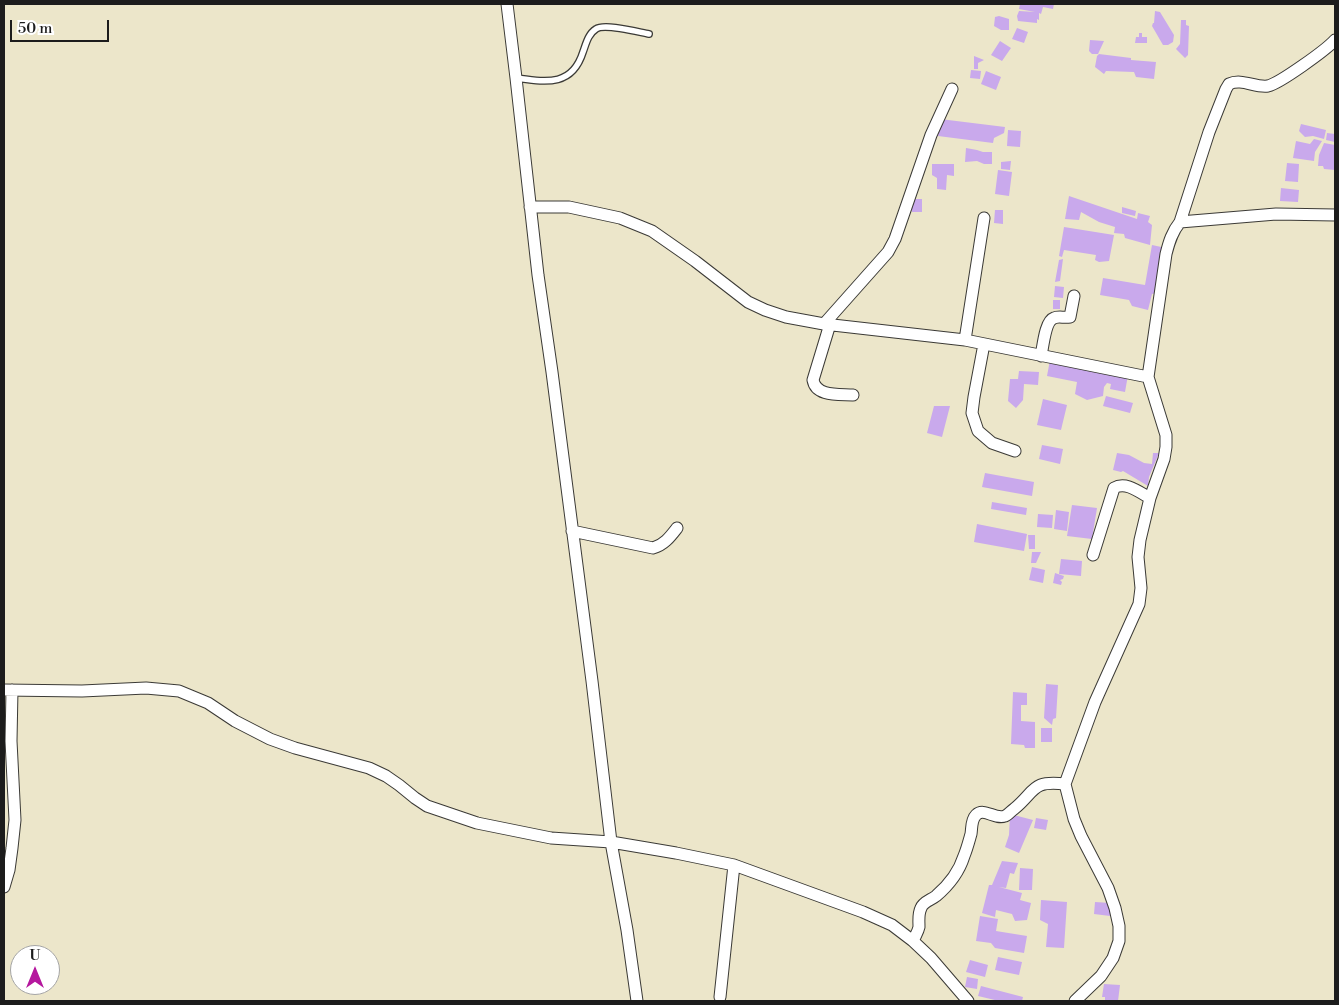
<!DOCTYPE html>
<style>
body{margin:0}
#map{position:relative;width:1339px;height:1005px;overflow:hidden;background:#ece6ca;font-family:"Libre Bodoni",serif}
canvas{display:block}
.frame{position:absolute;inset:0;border:5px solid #1c1c1c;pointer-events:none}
.north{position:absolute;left:10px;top:945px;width:50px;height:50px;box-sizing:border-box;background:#fff;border:1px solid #a4a4a4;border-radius:50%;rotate:0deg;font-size:14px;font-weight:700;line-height:20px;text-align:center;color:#1c1c1c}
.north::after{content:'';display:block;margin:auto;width:18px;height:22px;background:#b5179e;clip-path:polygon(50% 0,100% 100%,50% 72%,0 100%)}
.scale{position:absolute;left:10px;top:20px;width:99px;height:22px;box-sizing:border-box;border:2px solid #1c1c1c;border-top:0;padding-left:6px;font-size:15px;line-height:18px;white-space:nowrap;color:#1c1c1c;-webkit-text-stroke:4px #fff;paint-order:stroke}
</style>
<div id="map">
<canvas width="1339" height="1005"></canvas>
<div class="frame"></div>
<div class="north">U</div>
<div class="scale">50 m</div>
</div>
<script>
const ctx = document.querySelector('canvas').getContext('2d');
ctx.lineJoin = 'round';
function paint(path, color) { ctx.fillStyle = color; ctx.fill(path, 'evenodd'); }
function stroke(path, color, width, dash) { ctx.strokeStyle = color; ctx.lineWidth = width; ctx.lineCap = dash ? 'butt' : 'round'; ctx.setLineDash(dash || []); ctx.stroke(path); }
paint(new Path2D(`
 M1020,4H1054L1053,9L1043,7L1041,14L1039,13V20L1037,19V23L1018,21L1017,16L1019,11L1035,12L1019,9Z
 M1155,11L1160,12L1174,35L1173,42L1168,45H1163L1152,26L1153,23H1154Z
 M999,16L1009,19V30H1001L994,26L995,17Z
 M1181,20H1186V25L1189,26L1188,55L1185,58L1176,49L1180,44Z
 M1017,28L1028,32L1024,43L1012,39Z
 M1139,33H1142V37H1147V43H1135L1136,37H1139Z
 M1090,40L1104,41L1098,54H1092L1089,51Z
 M1000,41L1011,48L1002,61L991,55Z
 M1099,54L1131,58V60L1156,62L1154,79L1136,77L1134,72L1106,71L1104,74L1095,67L1097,56Z
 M974,56L984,60L978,63V69H974Z
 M971,70L981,71L980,79L970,78Z
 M986,71L1001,77L996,90L981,84Z
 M940,119L1005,127L1004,133L994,138L993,143L938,136Z
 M1301,124L1326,130L1324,139L1313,136L1305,137L1299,131Z
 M1008,130L1021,131L1020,147L1007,146Z
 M1327,133L1335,134V142L1326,140Z
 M1314,139L1322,141L1315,152L1314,161L1293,158L1296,141L1310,144Z
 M1324,143L1335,145V170L1324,169L1323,166H1318L1319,155Z
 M966,148L977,150L983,152H992V164H984L977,161L965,162Z
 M1011,161L1010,170L1001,169V162Z
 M1287,163L1299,164L1298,182L1285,181Z
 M932,164H954V176L947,175L946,190L937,189V178L932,175Z
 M998,170L1012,172L1009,196L995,194Z
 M1281,188L1299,190L1298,202L1280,201Z
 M1069,196L1137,219L1138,213L1150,216L1148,222L1152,225L1150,245L1125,238L1124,234L1114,233L1115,227L1099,222L1081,212L1079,220L1065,219Z
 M912,199H922V212H912Z
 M1122,207L1136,211L1135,216L1122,213Z
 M995,210H1003V224L994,223Z
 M1064,227L1114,235L1109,261L1099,262L1095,260L1096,255L1064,250L1062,257L1059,256Z
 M1152,245L1166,248L1157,293L1152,294L1148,310L1132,306L1129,300L1100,295L1103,278L1145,285Z
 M1063,259L1060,281L1055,282L1059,260Z
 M1055,286L1064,287L1063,298L1054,297Z
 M1053,300H1060V309H1053Z
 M1050,360L1128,375L1125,392L1110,389L1111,384L1107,383L1104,387L1103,396L1087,400L1075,394L1077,382L1047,376Z
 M1019,371L1039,372L1038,385L1024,384L1023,400L1016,408L1008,401L1010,379H1018Z
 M1106,396L1133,403L1130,413L1103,406Z
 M1043,399L1067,405L1061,430L1037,425Z
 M934,406H950L942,437L927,433Z
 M1042,445L1063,449L1060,464L1039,459Z
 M1117,453L1129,455L1144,463L1152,464L1153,453H1159L1149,477L1148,486L1123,471L1121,472L1113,470Z
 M985,473L1034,482L1032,496L982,487Z
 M992,502L1027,508L1026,515L991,509Z
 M1072,505L1097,508L1092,539L1067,536Z
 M1056,510L1069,512L1067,531L1054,529Z
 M1038,514L1053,515L1052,528L1037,527Z
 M977,524L1027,534L1024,551L974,542Z
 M1028,535H1035V549H1029Z
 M1032,552H1041L1036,563H1031Z
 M1061,559L1082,561L1081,576L1059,574Z
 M1032,567L1045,570L1043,583L1029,580Z
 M1055,573L1064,576L1063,579L1060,580L1062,582L1061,585L1053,583Z
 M1046,684L1058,685L1056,718L1053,719L1052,725L1044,718Z
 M1013,692L1027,693V705H1021V721L1035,722V748H1025L1024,745L1011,744Z
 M1041,728H1052V742H1041Z
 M1010,814L1033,820L1019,853L1005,847L1009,835Z
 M1036,818L1048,820L1046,830L1034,828Z
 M1002,861L1018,863L1014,874L1010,873L1006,888L999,887L1022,893L1020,900L1031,903L1027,920L1015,921L1012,914L996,910L995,917L982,913L989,885H992Z
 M1020,868L1033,869L1032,890H1019Z
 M1041,900L1067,902L1064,948L1046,947L1048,924L1040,920Z
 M1095,902L1111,903L1110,916L1094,914Z
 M980,916L998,919L996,931L1027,936L1024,953L995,948L991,943L976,941Z
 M998,957L1022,962L1019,975L995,970Z
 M970,960L988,965L985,977L966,972Z
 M967,977L978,979L977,989L965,987Z
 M1104,984L1120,985L1118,1001H1105V997H1102Z
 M981,986L1023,997L1022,1001H999L978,996Z`), '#c9a9ec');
const lane = new Path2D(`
 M516,78C546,82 572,87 583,52C586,44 588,34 596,29C604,23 638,32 649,34`);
const street = new Path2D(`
 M507,4L516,78L538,275L552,372L592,681L611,842L627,930L637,1001
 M530,207H569L620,218L652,231L695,261L748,302L765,310L786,317L824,324L965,340L1148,377
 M1180,222L1276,214L1335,215
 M824,324L888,252L895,239L931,135L952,89
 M830,324L813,380C816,397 839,394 853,395
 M965,340L984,218
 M984,344L974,397L972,413L978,431L992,443L1015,451
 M1041,356C1043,347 1045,321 1054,318C1058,316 1064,318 1070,317L1074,296
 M572,531L653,548C664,545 670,537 677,528
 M1093,555L1114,488C1126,481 1139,492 1150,498
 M4,690L82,691L146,688L179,691L208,703L235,721L270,739L295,748L369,768L386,776L399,785L415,798L427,806L477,823L551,838L611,842L676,853L734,865L863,912L892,925L913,941L931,958L968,1001
 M4,887L9,870L12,848L15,820L11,741L12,690
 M913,941C915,936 918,932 919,927C919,920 918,914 921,908C923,902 931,900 936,896C949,885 959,872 964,856C967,849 969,841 971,834C972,828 971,820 976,815C984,807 995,820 1005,816C1008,815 1011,811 1014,809C1036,791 1031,780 1065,784
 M720,997L734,865
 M1075,1001L1101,976L1113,958L1119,941V926L1115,908L1108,888L1081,836L1074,819L1065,784L1095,702L1139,604L1141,588L1138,557L1140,540L1150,498L1164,459L1166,447V435L1148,377L1166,254C1169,242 1172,232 1180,222L1209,132L1226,89L1229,84C1242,78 1255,88 1268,86C1280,83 1326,50 1335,40`);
stroke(lane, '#3b3a36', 8);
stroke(street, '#3b3a36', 13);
stroke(lane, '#fff', 5.5);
stroke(street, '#fff', 11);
</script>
